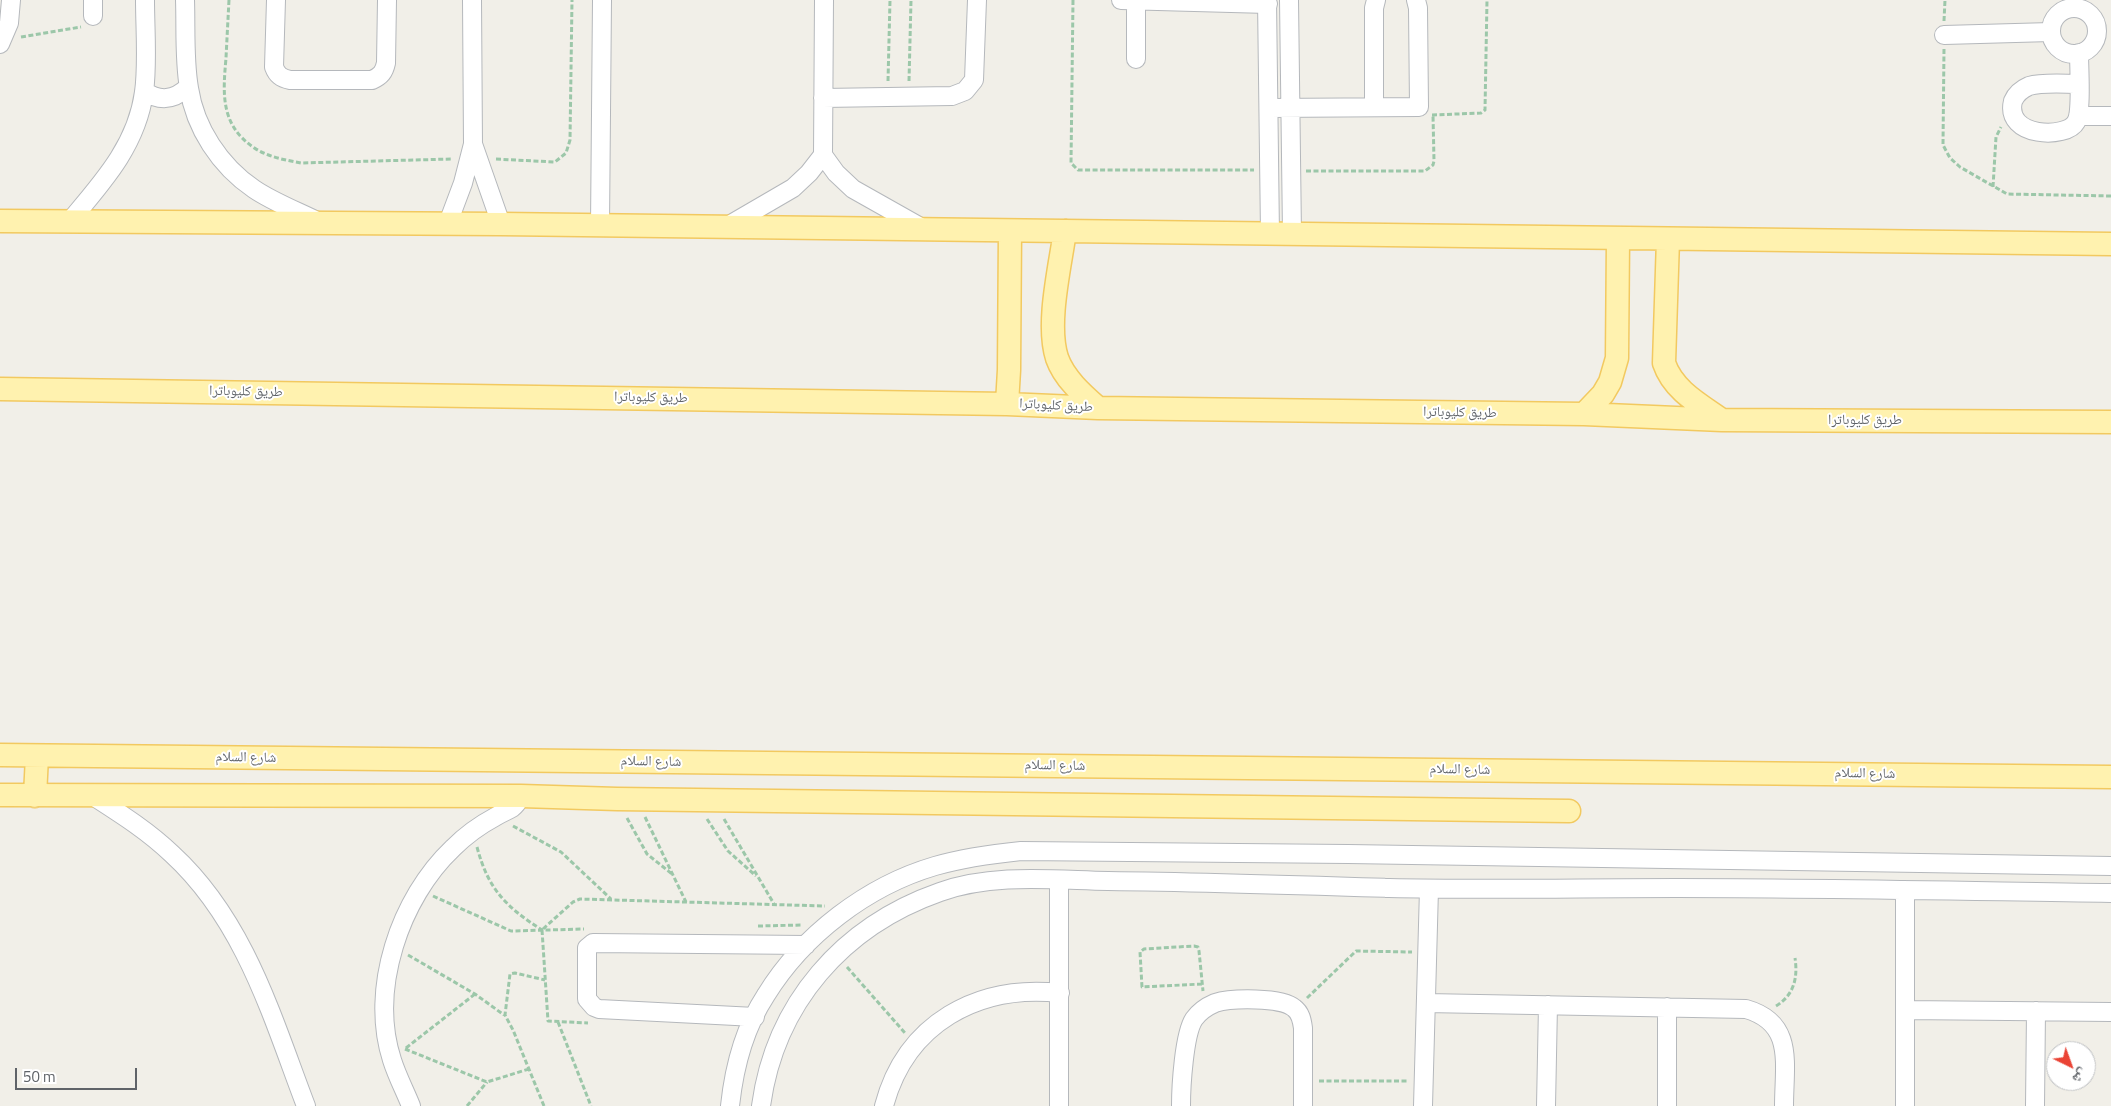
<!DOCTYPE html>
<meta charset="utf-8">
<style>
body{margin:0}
#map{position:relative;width:2111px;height:1106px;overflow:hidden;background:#f1efe8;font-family:"Titillium Web","Noto Naskh Arabic",sans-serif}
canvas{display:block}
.north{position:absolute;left:2046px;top:1041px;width:50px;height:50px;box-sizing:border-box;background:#fff;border:1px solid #bfc1c3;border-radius:50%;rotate:138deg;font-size:14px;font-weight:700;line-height:20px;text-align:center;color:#5f6368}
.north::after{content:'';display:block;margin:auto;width:18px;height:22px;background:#ea4335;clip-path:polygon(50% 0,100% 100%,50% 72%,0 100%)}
.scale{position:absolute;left:15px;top:1068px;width:122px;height:22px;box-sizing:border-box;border:2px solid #5f6368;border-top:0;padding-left:6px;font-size:15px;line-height:18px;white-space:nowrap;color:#5f6368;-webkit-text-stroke:4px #fff;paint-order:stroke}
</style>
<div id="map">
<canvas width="2111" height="1106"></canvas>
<div class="north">ش</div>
<div class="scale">50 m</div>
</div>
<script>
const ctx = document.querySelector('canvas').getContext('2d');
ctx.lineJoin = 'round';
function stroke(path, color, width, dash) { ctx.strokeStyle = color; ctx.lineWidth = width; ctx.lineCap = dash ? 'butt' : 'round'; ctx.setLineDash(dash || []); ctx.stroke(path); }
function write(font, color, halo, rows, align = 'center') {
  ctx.font = font + ' "Titillium Web","Noto Naskh Arabic",sans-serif'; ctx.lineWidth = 4; ctx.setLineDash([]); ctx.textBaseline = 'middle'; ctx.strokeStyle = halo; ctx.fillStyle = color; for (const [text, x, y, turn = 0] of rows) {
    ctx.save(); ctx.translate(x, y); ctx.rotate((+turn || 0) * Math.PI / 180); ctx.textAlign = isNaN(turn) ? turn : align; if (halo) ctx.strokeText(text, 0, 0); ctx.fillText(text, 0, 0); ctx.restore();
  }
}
const minor = new Path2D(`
 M185,0C186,29 184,60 189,88C195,128 220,166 254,189C273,202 297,211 319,222
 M276,0L274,67C277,75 281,78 290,80H372C381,76 384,72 386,63L387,0
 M824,0L823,155L836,173L853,189L924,229
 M1121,0L1268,4
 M1267,0L1270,234
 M1289,0L1292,234
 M2051 31a23 23 0 1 1 46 0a23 23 0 1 1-46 0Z
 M93,16V0
 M1944,35L2051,32
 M0,44L9,23L11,0
 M1136,59V0
 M2079,84C2064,84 2043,82 2029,86C2022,89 2016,94 2013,101C2004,138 2067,139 2076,122C2082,112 2079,67 2079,53
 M144,91C160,102 174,100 188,87
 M823,98L952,96L965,91L974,80L977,0
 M1374,107V8L1376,0
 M1269,108L1419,107L1418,8L1416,0
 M2078,116H2111
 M473,144L501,224
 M69,222C102,183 137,145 144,92C148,64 145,29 145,0
 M448,223L463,183L473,144L472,0
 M600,226L602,0
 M726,227L793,188L809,173L823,155
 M93,796C121,814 148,831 172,854C245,921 272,1017 306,1106
 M1059,880V1106
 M1905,890V1106
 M1426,1003L1746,1009C1795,1023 1784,1064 1784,1106
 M1905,1010L2111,1012
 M755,1017L599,1009L594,1007L587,999V948L593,943L806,945
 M411,1106C405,1091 397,1076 392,1060C369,989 400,898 453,848C465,836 480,825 495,817C501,813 507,811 512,808C516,805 519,800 521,796
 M730,1106C734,1068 745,1027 766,995C803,935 867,886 935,866C963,858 992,854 1021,851L1348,854L2111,866
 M761,1106C775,1003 843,926 940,892C993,873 1053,880 1108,881C1202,882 1295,885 1389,888C1484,890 1580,888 1676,888C1821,888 1966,891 2111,893
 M884,1106C906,1023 978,984 1060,993
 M1181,1106C1181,1087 1184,1034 1194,1019C1199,1012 1208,1006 1215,1003C1231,998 1282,997 1294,1008C1301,1013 1302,1021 1303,1028V1106
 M1423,1106L1429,889
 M1546,1106L1548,1005
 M1667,1106V1007
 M2035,1106L2036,1011`);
const major = new Path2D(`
 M0,221L501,224L2111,244
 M1065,231C1060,267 1046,324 1057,358C1064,378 1082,394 1098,408
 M1668,239L1664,363C1673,390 1699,404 1722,420
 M0,389L1007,404L1098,408L1584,414L1722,420L2111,422
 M1007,404L1009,370L1010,231
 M1584,414L1603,394L1610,382L1617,358L1618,239
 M0,755L2111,777
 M0,795L521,796L617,799L1569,811
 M35,796L37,756`);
stroke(minor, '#b5b8bc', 20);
stroke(major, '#f2c960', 25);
stroke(new Path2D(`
 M229,0C228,19 227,38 226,58C223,93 220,124 253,147C267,157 285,160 301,163L452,159
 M1073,0L1071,163L1078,170H1254
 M1944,21L1945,0
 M21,37L81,27
 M1944,49L1943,145L1950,158L1960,167L2007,194L2111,196
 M888,81L890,0
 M909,81L911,0
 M1432,115L1481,113L1485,110L1487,0
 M496,159L555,162L566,153L570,140L572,0
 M1306,171H1425L1433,165L1434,161L1433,115
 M1993,187L1996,137L2001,127
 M645,817L686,902
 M627,818L647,854L672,874
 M707,819L728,851L756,876
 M724,819L774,904
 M513,826L561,852L611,899
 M477,847C488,889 506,907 542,930
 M433,896L511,931L584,929
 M758,926L802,925
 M543,929L573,902L580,899L825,906
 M542,930L548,1021L588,1023
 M408,955L475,994L504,1015
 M847,967L905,1033
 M1202,984L1142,987L1140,952L1144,949L1194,946L1198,947L1199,951L1203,991
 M1307,998L1356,951L1412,952
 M1776,1006C1794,995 1798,978 1795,958
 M558,1022L591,1106
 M406,1048L475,994
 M405,1049L487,1082L529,1069
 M1319,1081H1408
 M467,1106L487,1082
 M544,1106L513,1030L505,1015L510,974L515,973L545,980`), '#9cc7a9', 3, [5, 2.5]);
stroke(minor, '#fff', 18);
stroke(major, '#fff2af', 22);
write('14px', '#5f6368', '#fff', [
 ["طريق كليوباترا",246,392,1],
 ["طريق كليوباترا",651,398,1],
 ["طريق كليوباترا",1056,406,3],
 ["طريق كليوباترا",1460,413,1],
 ["طريق كليوباترا",1865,421],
 ["شارع السلام",246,758,1],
 ["شارع السلام",651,762,1],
 ["شارع السلام",1055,766,1],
 ["شارع السلام",1460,770,1],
 ["شارع السلام",1865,774,1]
]);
</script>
